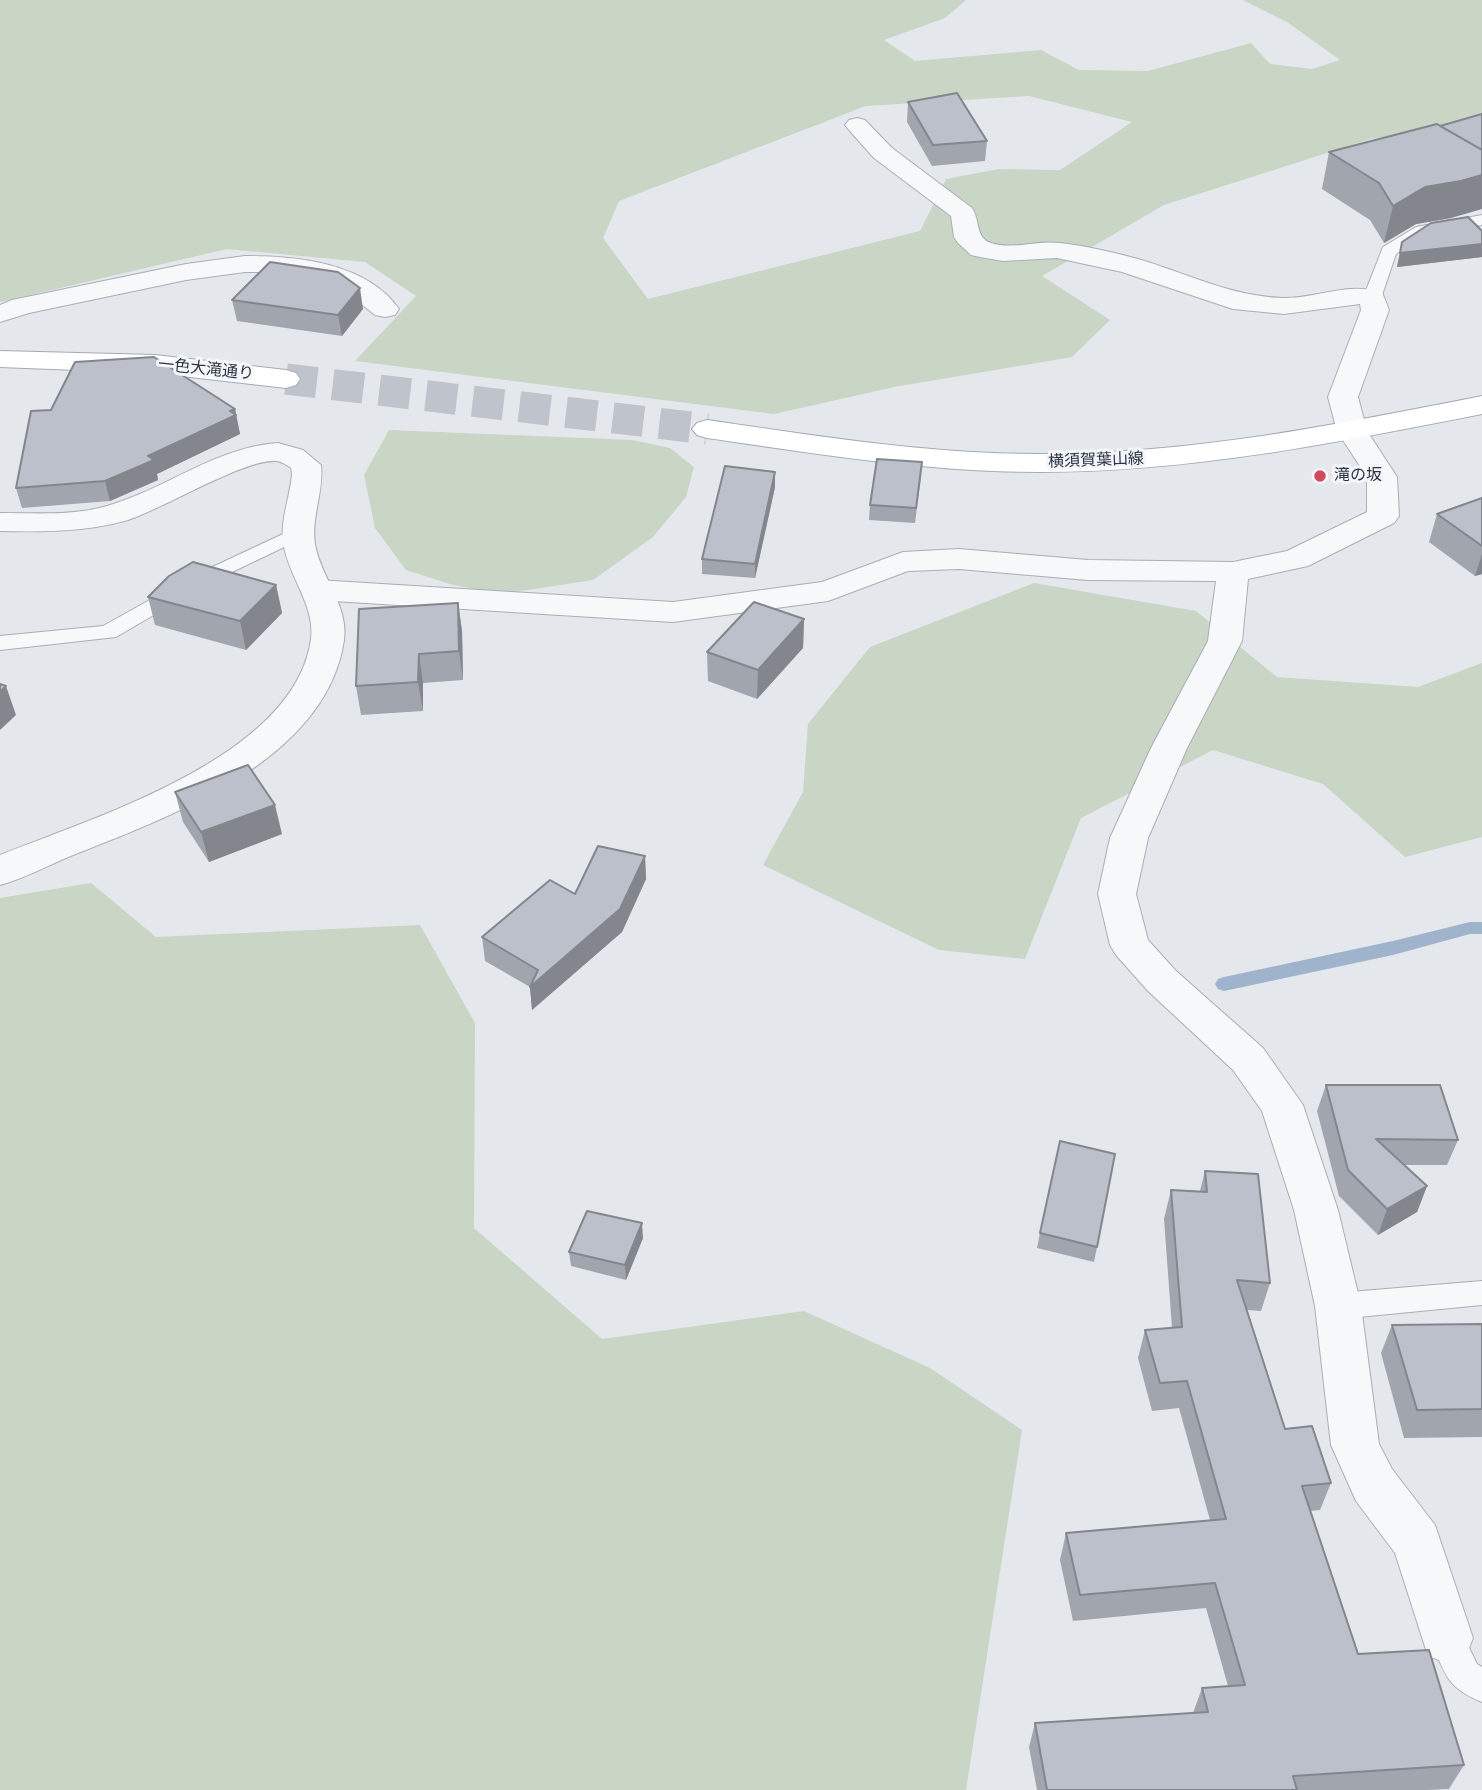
<!DOCTYPE html>
<meta charset="utf-8">
<style>
body{margin:0}
canvas{display:block;background:#e4e7ec}
</style>
<canvas width="1482" height="1790"></canvas>
<script>
const ctx = document.querySelector('canvas').getContext('2d');
ctx.lineJoin = 'round';
function paint(path, color) { ctx.fillStyle = color; ctx.fill(path, 'evenodd'); }
function stroke(path, color, width, dash) { ctx.strokeStyle = color; ctx.lineWidth = width; ctx.lineCap = dash ? 'butt' : 'round'; ctx.setLineDash(dash || []); ctx.stroke(path); }
function write(font, color, halo, rows, align = 'center') {
  ctx.font = font + ' Poppins,"Noto Sans JP",sans-serif'; ctx.lineWidth = 6; ctx.setLineDash([]); ctx.textBaseline = 'middle'; ctx.strokeStyle = halo; ctx.fillStyle = color; for (const [text, x, y, turn = 0] of rows) {
    ctx.save(); ctx.translate(x, y); ctx.rotate((+turn || 0) * Math.PI / 180); ctx.textAlign = isNaN(turn) ? turn : align; if (halo) ctx.strokeText(text, 0, 0); ctx.fillText(text, 0, 0); ctx.restore();
  }
}
paint(new Path2D(`
 M0,0H966L945,18L884,40L915,61L1041,50L1079,70L1148,71L1251,43L1270,64L1312,69L1340,60L1287,22L1243,0H1482V121L1371,139L1164,205L1042,276L1110,320L1072,357L894,387L774,414L355,361L416,296L365,262L227,249L0,302ZM1029,96L1132,122L1060,170L999,169L946,179L920,231L648,299L603,238L619,201L866,106Z
 M389,430L632,440L670,448L694,467L686,497L653,537L593,580L501,594L453,585L406,570L375,528L364,475Z
 M1034,583L1196,611L1277,677L1418,687L1482,663V837L1405,857L1323,784L1213,750L1081,818L1025,959L939,950L763,865L803,792L808,724L870,647Z
 M91,883L156,937L420,925L475,1023L474,1228L602,1339L804,1311L930,1368L1022,1430L966,1790H0V898Z`), '#c9d6c5');
paint(new Path2D(`
 M1470,922H1482V934H1470L1393,955L1224,991L1218,989L1215,984L1218,979L1224,977L1393,941Z`), '#9fb4cc');
stroke(new Path2D(`
 M286,379L707,429`), '#bfc3cb', 31, [31, 16]);
const service = new Path2D(`
 M1482,215V225L1427,234L1396,254L1381,298L1378,302H1366L1363,298L1383,247L1416,227Z
 M298,527L305,529L308,533L305,537L205,585L116,637L0,650V636L103,626L191,577Z
 M1482,1281V1305L1338,1319L1328,1315L1323,1306L1328,1297L1338,1293Z
 M1447,1622L1459,1627L1477,1664L1482,1667V1702C1445,1687 1445,1673 1430,1638L1435,1627Z`);
const minor = new Path2D(`
 M857,118L865,120L892,148L972,208C980,219 975,238 991,243C1012,250 1037,240 1060,243C1085,246 1113,252 1138,259C1186,273 1230,296 1282,298C1319,299 1341,282 1382,292L1389,310L1358,397L1367,431L1397,477L1399,516L1394,523L1308,566L1248,579L1242,641L1187,748L1148,838L1136,894L1148,940L1176,971L1263,1048L1303,1105L1338,1210L1361,1306L1379,1444L1392,1469L1435,1525L1473,1638L1466,1656L1447,1663L1428,1656L1395,1553L1356,1501L1331,1445L1315,1306L1294,1210L1262,1111L1233,1070L1148,991L1116,955L1110,945L1098,894L1110,838L1151,748L1208,641L1216,581L1088,580L959,569L908,571L828,601L673,622L317,600L305,597L301,590L305,583L317,580L673,602L822,582L903,552L959,549L1088,560L1233,562L1287,551L1367,512V477L1337,431L1328,397L1361,310L1360,304L1284,314L1233,309L1122,272L1057,258L1003,261L980,257L971,255L958,243L954,237L951,216L874,158L849,130L845,125L849,120Z
 M245,256C296,256 366,262 399,309L395,315L385,317L375,315L350,295L322,280L274,272H245L186,280L29,313L0,322V305L12,300L186,264Z`);
const tertiary = new Path2D(`
 M278,443L303,450L321,465C324,492 311,517 315,544C320,576 349,606 344,640C327,758 175,815 78,853C52,863 26,878 0,885V855C95,817 295,757 311,639C315,606 290,578 284,547C279,522 290,498 292,474L291,468C287,465 282,462 277,461C246,458 163,509 128,520C86,532 43,532 0,531V513C35,513 74,516 107,506C166,489 216,447 278,443Z`);
const primary = new Path2D(`
 M0,351L155,355L286,370L296,373L300,379L296,385L286,388L155,373L0,367Z
 M1482,396V414C1336,443 1189,472 1040,472C928,472 817,454 707,438L697,435L692,429L697,423L707,420C817,436 928,454 1040,454C1189,454 1336,425 1482,396Z`);
stroke(service, '#a9aeb7', 2);
stroke(minor, '#a9aeb7', 2);
stroke(tertiary, '#a9aeb7', 2);
stroke(primary, '#a3abb8', 2);
paint(service, '#f7f8fa');
paint(minor, '#f7f8fa');
paint(tertiary, '#f7f8fa');
paint(primary, '#fff');
paint(new Path2D(`
 M908,102L987,141L985,161L932,166L907,122Z
 M1440,126L1451,218L1416,224L1384,243L1370,220L1322,189L1329,152Z
 M1482,231V257L1397,267L1402,242Z
 M232,300L363,309L342,336L237,321Z
 M235,409L240,434L157,474L158,480L110,501L22,508L16,488Z
 M775,472V487L755,578L702,574V559Z
 M921,476L915,523L869,520L870,505Z
 M1482,498V574L1475,576L1429,542L1437,514Z
 M276,585L282,613L246,650L155,625L148,597Z
 M458,603L462,631L463,680L423,683V711L361,715L356,686Z
 M804,619L803,648L757,699L708,681L707,652Z
 M175,792L282,834L209,862L183,822Z
 M645,856L646,879L622,932L532,1010L530,987L485,961L482,937L575,894Z
 M1326,1085L1458,1140L1447,1165H1404L1427,1186L1417,1212L1378,1235L1339,1196L1317,1111Z
 M1205,1171L1270,1283L1261,1311L1247,1310L1285,1429L1331,1483L1320,1510L1310,1511L1358,1654L1464,1765L1449,1789L1427,1790H1037L1029,1747L1035,1723L1193,1713L1202,1688L1228,1686L1206,1608L1073,1621L1060,1560L1066,1533L1210,1520L1179,1408L1152,1411L1138,1358L1145,1330L1172,1328L1164,1219L1171,1190L1200,1191Z
 M1040,1233L1097,1247L1094,1262L1037,1248Z
 M643,1238L626,1280L571,1266L569,1252Z
 M1482,1324V1437L1404,1438L1381,1353L1392,1325Z`), '#a1a5ae');
paint(new Path2D(`
 M1482,160V209L1451,218L1416,224L1384,243L1393,206L1425,187Z
 M1482,244V257L1397,267L1400,253Z
 M360,288L363,309L342,336L338,315Z
 M235,409L240,434L157,474L158,480L110,501L105,481L148,456Z
 M775,472V487L755,578V564Z
 M1482,554V574L1475,576Z
 M276,585L282,613L246,650L240,621Z
 M458,603L462,631L463,680L459,651Z
 M804,619L803,648L757,699L758,670Z
 M419,654L423,683V711L418,682Z
 M6,686L16,715L0,730V692Z
 M275,805L282,834L209,862L201,832Z
 M645,856L646,879L622,932L532,1010L530,987Z
 M1427,1186L1417,1212L1378,1235L1387,1209Z
 M642,1223L643,1238L626,1280L625,1265Z`), '#83868d');
const building = new Path2D(`
 M957,93L987,141L933,145L908,102Z
 M1482,114V150L1440,126Z
 M1437,124L1482,150V175L1461,181L1425,187L1393,206L1379,183L1329,152Z
 M1468,217L1482,231V244L1400,253L1402,242L1431,223Z
 M270,262L338,272L360,288L338,315L232,300Z
 M154,357L235,409L230,411L236,415L148,456L154,460L105,481L16,488L31,411L51,410L75,362Z
 M877,459L922,462L916,508L870,505Z
 M725,466L775,472L755,564L702,559Z
 M1482,498V546L1437,514Z
 M193,562L276,585L240,621L148,597L169,576Z
 M754,602L804,619L758,670L707,652Z
 M458,603L459,651L419,654L418,682L356,686L359,609Z
 M0,684L6,686L0,692Z
 M248,765L275,805L201,832L175,792Z
 M598,846L645,856L620,909L530,987L538,970L482,937L550,880L575,894Z
 M1326,1085H1440L1458,1140L1376,1139L1427,1186L1387,1209L1348,1170Z
 M1060,1141L1115,1154L1097,1247L1040,1233Z
 M1205,1171L1258,1174L1270,1283L1237,1280L1285,1429L1312,1426L1331,1483L1302,1486L1358,1654L1429,1650L1464,1765L1293,1776L1297,1790H1047L1035,1723L1208,1712L1202,1688L1245,1685L1215,1583L1080,1595L1066,1533L1226,1519L1187,1381L1160,1383L1145,1330L1182,1327L1171,1190L1207,1192Z
 M587,1211L642,1223L625,1265L569,1252Z
 M1482,1324V1409L1417,1410L1392,1325Z`);
paint(building, '#bbc0ca');
stroke(building, '#83868d', 2);
for (const [x, y, r, color] of [
 [1320,476,7,"#d1495b"]
]) { const dot = new Path2D(); dot.arc(x, y, r, 0, 2 * Math.PI); ctx.fillStyle = color; ctx.fill(dot); stroke(dot, '#f4f6f9', 2.5); }
write('16px', '#2b3445', '#f4f6f9', [
 ["一色大滝通り",206,370,6],
 ["横須賀葉山線",1096,461,-2]
]);
write('16px', '#2b3445', '#f4f6f9', [
 ["滝の坂",1334,476]
], 'left');
</script>
